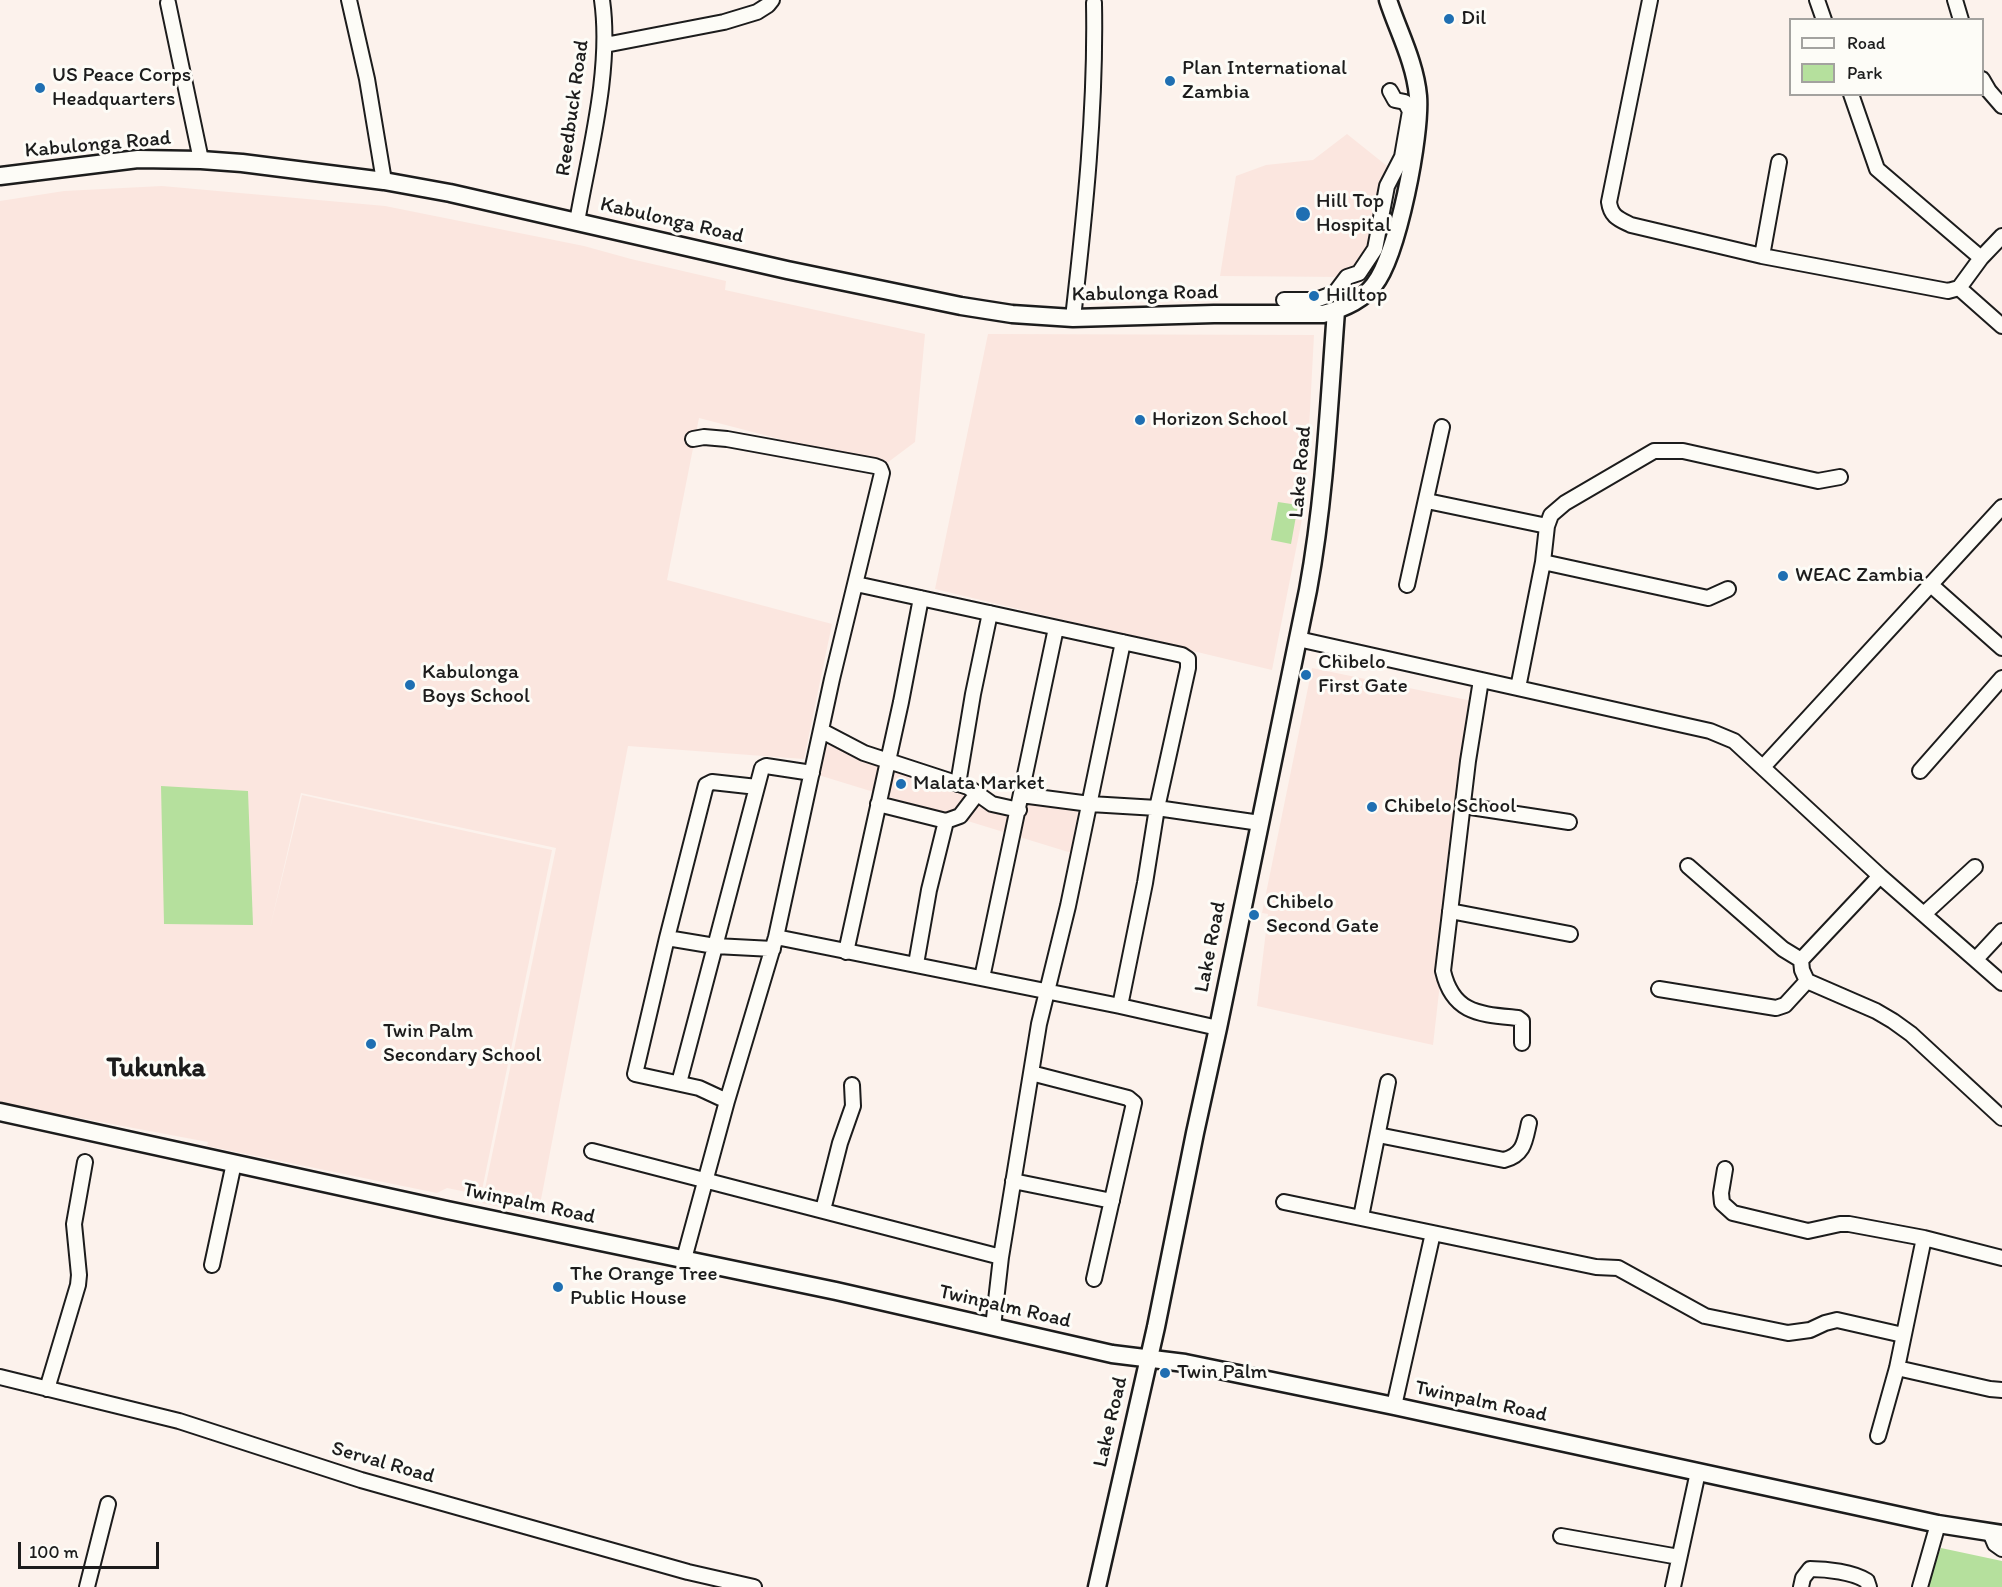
<!DOCTYPE html>
<style>
body{margin:0}
#map{position:relative;width:2002px;height:1587px;overflow:hidden;background:#fcf2ec;font-family:Itim,sans-serif}
canvas{display:block}
.legend{position:absolute;left:1789px;top:18px;width:195px;height:78px;box-sizing:border-box;background:#fdfcf7;border:2px solid #a3a29f;margin:0;padding:8px 10px;list-style:none;font-size:18px;color:#1c1c1c}
.legend li{display:flex;align-items:center;gap:12px;height:30px}
.legend b{width:30px;border:2px solid #a3a29f}
.scale{position:absolute;left:18px;top:1542px;width:141px;height:27px;box-sizing:border-box;border:3px solid #1c1c1c;border-top:0;padding-left:8px;font-size:18px;line-height:21px;white-space:nowrap;color:#1c1c1c;-webkit-text-stroke:4px #fdfcf7;paint-order:stroke}
</style>
<div id="map">
<canvas width="2002" height="1587"></canvas>
<ul class="legend">
<li><b style="height:8px;background:#fdfcf7"></b>Road</li>
<li><b style="height:16px;background:#b5e09d"></b>Park</li>
</ul>
<div class="scale">100 m</div>
</div>
<script>
const ctx = document.querySelector('canvas').getContext('2d');
ctx.lineJoin = 'round';
function paint(path, color) { ctx.fillStyle = color; ctx.fill(path, 'evenodd'); }
function stroke(path, color, width, dash) { ctx.strokeStyle = color; ctx.lineWidth = width; ctx.lineCap = dash ? 'butt' : 'round'; ctx.setLineDash(dash || []); ctx.stroke(path); }
function write(font, color, halo, rows, align = 'center') {
  ctx.font = font + ' Itim,sans-serif'; ctx.lineWidth = 6; ctx.setLineDash([]); ctx.textBaseline = 'middle'; ctx.strokeStyle = halo; ctx.fillStyle = color; for (const [text, x, y, turn = 0] of rows) {
    ctx.save(); ctx.translate(x, y); ctx.rotate((+turn || 0) * Math.PI / 180); ctx.textAlign = isNaN(turn) ? turn : align; if (halo) ctx.strokeText(text, 0, 0); ctx.fillText(text, 0, 0); ctx.restore();
  }
}
paint(new Path2D(`
 M1347,134L1387,166L1368,253L1342,277L1220,276L1236,176L1266,165L1313,160Z
 M162,186L385,206L584,246L631,259L726,281L725,290L925,334L915,442L883,466L699,418L667,580L832,624L804,759L628,746L538,1215L482,1203L556,848L301,793L270,928L302,795L552,850L481,1195L447,1188L437,1193L207,1146L208,1142L0,1103V201L64,191Z
 M988,334L1314,335L1305,504L1272,670L935,589Z
 M1312,668L1472,701L1433,1045L1257,1006L1268,914L1262,913Z
 M822,731L1018,810L1021,795L1088,802L1078,855L812,773Z`), '#fbe6df');
paint(new Path2D(`
 M1278,502L1298,505L1291,544L1271,540Z
 M161,786L248,791L253,925L164,924Z
 M1941,1548L2002,1561V1587H1925Z`), '#b5e09d');
const minor = new Path2D(`
 M349,0L367,79L384,181
 M1650,0L1609,202C1611,217 1619,219 1631,225L1762,256L1948,291L1959,288L1981,258L2002,236
 M1817,0L1824,20
 M1955,0L1961,20
 M168,3L201,160
 M605,45L724,22L757,12L768,5L772,0
 M1982,79L1989,91L2002,106
 M1851,94L1877,169L1981,258
 M577,222C589,153 612,70 602,0
 M1762,256L1779,162
 M1959,288L2002,326
 M1284,300H1316L1335,293L1347,277L1359,273L1375,249L1387,186L1402,157L1410,111L1405,102L1395,100L1390,91
 M1073,318C1085,213 1096,108 1094,3
 M1427,501L1547,526
 M1543,562L1708,598L1728,589
 M856,584L1182,655L1188,659V668L1157,808L1145,883L1120,1006
 M1407,585L1442,427
 M1931,585L2002,648
 M1298,639L1710,731L1734,741L1880,876L2002,983
 M1481,680L1468,761L1443,971C1453,1014 1480,1014 1518,1018L1522,1021V1043
 M1518,688L1543,562L1547,526L1551,515L1565,503L1654,451H1683L1818,481L1840,477
 M822,731L864,753L968,787L992,804L1019,810
 M1763,767L2002,507
 M1920,771L2002,678
 M958,784L973,694L990,613
 M1021,795L1090,804L1157,808L1260,823
 M878,804L946,821L960,816L976,795
 M1464,806L1569,822
 M1688,866L1783,949L1801,960
 M1880,876L1801,960L1802,970L1807,981L1876,1011L1893,1021L1911,1034L2002,1118
 M1450,911L1570,934
 M1924,914L1975,867
 M776,937L1120,1006L1218,1028
 M667,938L715,946L773,949
 M846,952L901,702L921,598
 M1976,959L2002,931
 M916,964L929,890L946,821
 M982,978L1056,628
 M1659,989L1776,1008L1785,1005L1807,981
 M1031,1073L1128,1098L1134,1103L1094,1279
 M679,1083L762,768L766,766L812,773
 M727,1101L699,1088L635,1074L667,938L706,785L712,782L757,787
 M1378,1135L1504,1160C1524,1155 1525,1141 1529,1123
 M592,1151L1001,1257
 M1725,1169L1721,1193L1722,1203L1733,1213L1808,1231L1840,1224H1849L1924,1238L2002,1258
 M1013,1181L1112,1201
 M1284,1202L1596,1267L1618,1268L1705,1316L1788,1333L1810,1330L1825,1323L1837,1320L1903,1335
 M823,1210L840,1143L853,1106L852,1085
 M1361,1217L1388,1082
 M684,1259L727,1101L776,937L832,679L882,473L880,468L875,466L727,439L704,437L693,439
 M212,1265L234,1163
 M993,1327L1001,1257L1039,1024L1068,906L1123,642
 M1897,1368L1990,1389L2002,1390
 M0,1377L179,1421L361,1480L688,1572L754,1587
 M47,1389L78,1285L79,1275L74,1224L85,1162
 M1394,1406L1433,1233
 M1878,1436L1897,1368L1924,1238
 M1990,1532L1995,1544L2002,1549
 M1561,1536L1679,1557
 M87,1587L108,1504
 M1673,1587L1698,1472
 M1801,1587L1803,1578L1810,1569C1827,1569 1853,1572 1867,1581L1869,1587
 M1920,1587L1938,1524`);
const major = new Path2D(`
 M0,176L138,159L201,160L242,163L384,181L450,193L787,270L961,306L1012,314L1073,318L1214,314H1323C1342,309 1362,301 1374,285C1398,255 1421,135 1418,96C1415,62 1398,31 1388,0
 M0,1112L447,1210L836,1291L1112,1354L1185,1363L1394,1406L1938,1524L2002,1534
 M1097,1587L1156,1327L1195,1133L1218,1028L1308,590C1325,497 1329,404 1336,311`);
stroke(minor, '#1c1c1c', 18);
stroke(major, '#1c1c1c', 21);
stroke(minor, '#fdfcf7', 14);
stroke(major, '#fdfcf7', 16);
for (const [x, y, r, color] of [
 [1449,19,6,"#1f6fb2"],
 [1170,81,6,"#1f6fb2"],
 [40,88,6,"#1f6fb2"],
 [1303,214,8,"#1f6fb2"],
 [1314,296,6,"#1f6fb2"],
 [1140,420,6,"#1f6fb2"],
 [1783,576,6,"#1f6fb2"],
 [1306,675,6,"#1f6fb2"],
 [410,685,6,"#1f6fb2"],
 [901,784,6,"#1f6fb2"],
 [1372,807,6,"#1f6fb2"],
 [1254,915,6,"#1f6fb2"],
 [371,1044,6,"#1f6fb2"],
 [558,1287,6,"#1f6fb2"],
 [1165,1373,6,"#1f6fb2"]
]) { const dot = new Path2D(); dot.arc(x, y, r, 0, 2 * Math.PI); ctx.fillStyle = color; ctx.fill(dot); stroke(dot, '#fdfcf7', 2); }
write('21px', '#1c1c1c', '#fdfcf7', [
 ["Dil",1461,19],
 ["Plan International",1182,69],
 ["Zambia",1182,93],
 ["US Peace Corps",52,76],
 ["Headquarters",52,100],
 ["Hill Top",1316,202],
 ["Hospital",1316,226],
 ["Hilltop",1326,296],
 ["Horizon School",1152,420],
 ["WEAC Zambia",1795,576],
 ["Chibelo",1318,663],
 ["First Gate",1318,687],
 ["Kabulonga",422,673],
 ["Boys School",422,697],
 ["Malata Market",913,784],
 ["Chibelo School",1384,807],
 ["Chibelo",1266,903],
 ["Second Gate",1266,927],
 ["Twin Palm",383,1032],
 ["Secondary School",383,1056],
 ["The Orange Tree",570,1275],
 ["Public House",570,1299],
 ["Twin Palm",1177,1373]
], 'left');
write('21px', '#1c1c1c', '#fdfcf7', [
 ["Reedbuck Road",573,108,-82],
 ["Kabulonga Road",98,145,-5],
 ["Kabulonga Road",672,221,13],
 ["Kabulonga Road",1145,294,-1],
 ["Lake Road",1301,472,-85],
 ["Lake Road",1211,947,-79],
 ["Twinpalm Road",529,1204,12],
 ["Twinpalm Road",1005,1307,13],
 ["Twinpalm Road",1481,1402,12],
 ["Lake Road",1111,1422,-77],
 ["Serval Road",383,1463,16]
]);
write('bold 27px', '#1c1c1c', '#fdfcf7', [
 ["Tukunka",156,1069]
]);
</script>
